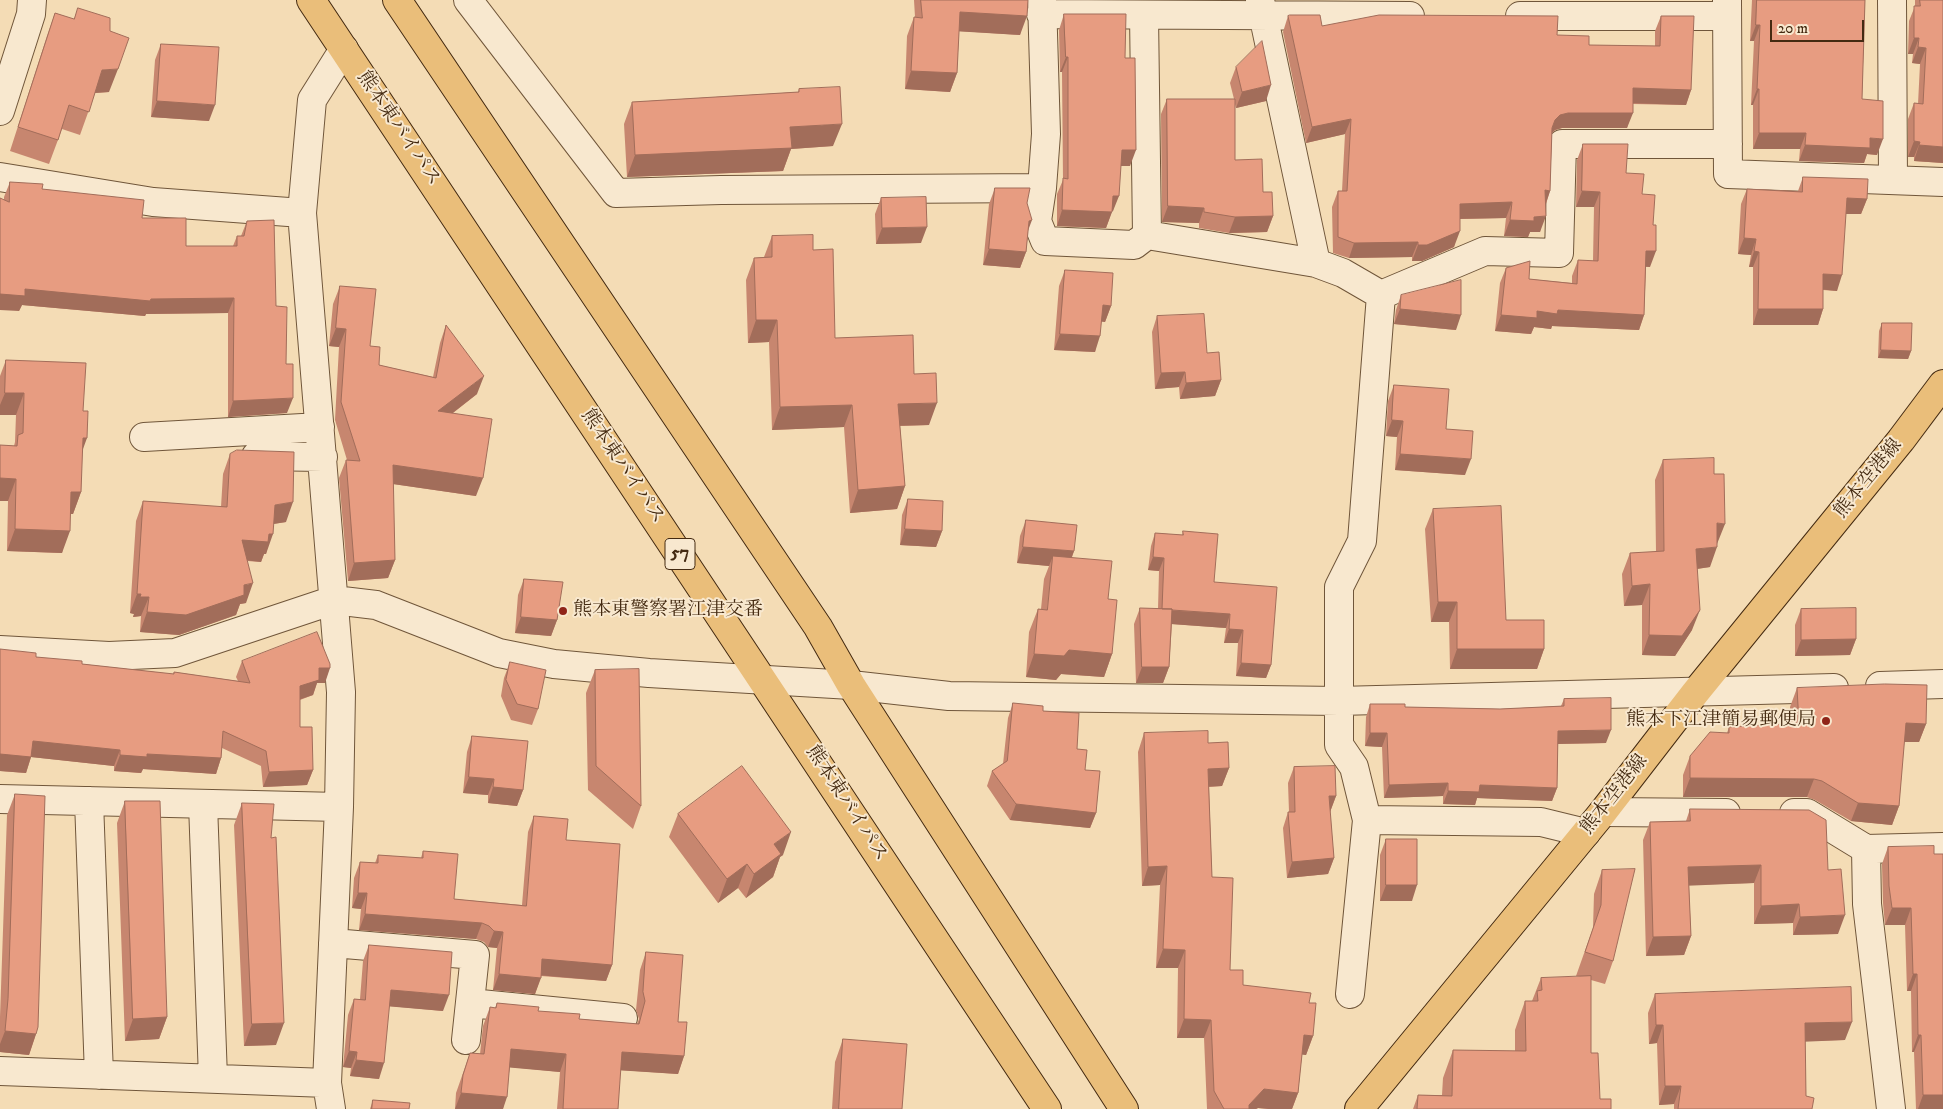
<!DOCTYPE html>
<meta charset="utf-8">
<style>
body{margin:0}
#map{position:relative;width:1943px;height:1109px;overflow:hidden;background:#f4dcb5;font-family:"IM FELL DW Pica",serif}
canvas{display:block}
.scale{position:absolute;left:1770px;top:20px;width:94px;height:22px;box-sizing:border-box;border:2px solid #442a11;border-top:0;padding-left:6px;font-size:15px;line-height:18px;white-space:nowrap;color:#442a11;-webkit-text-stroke:4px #f8e8cf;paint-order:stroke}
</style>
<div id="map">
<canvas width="1943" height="1109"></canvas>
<div class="scale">20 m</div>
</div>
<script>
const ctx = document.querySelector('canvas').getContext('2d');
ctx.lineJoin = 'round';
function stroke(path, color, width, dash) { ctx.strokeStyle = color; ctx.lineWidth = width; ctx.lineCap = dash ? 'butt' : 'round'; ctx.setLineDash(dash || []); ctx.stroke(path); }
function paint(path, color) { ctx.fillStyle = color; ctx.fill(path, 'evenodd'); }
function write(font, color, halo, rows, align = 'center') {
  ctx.font = font + ' "IM FELL DW Pica","Noto Serif JP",serif'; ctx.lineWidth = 4; ctx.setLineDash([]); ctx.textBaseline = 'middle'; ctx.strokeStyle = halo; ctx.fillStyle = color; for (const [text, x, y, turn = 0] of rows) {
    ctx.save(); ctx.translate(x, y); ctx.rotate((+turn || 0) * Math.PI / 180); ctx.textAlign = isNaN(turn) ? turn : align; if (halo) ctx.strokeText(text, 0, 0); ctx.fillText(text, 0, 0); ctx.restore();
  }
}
const minor = new Path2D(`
 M468,0L616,193L721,190L1042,188
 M1042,0L1046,134L1042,188L1037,221L1045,241L1134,245L1147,235L1316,263L1343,273L1381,295L1362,541L1339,587V745L1354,767L1367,820L1350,994
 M1260,0L1316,263
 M1727,0L1728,174L1943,182
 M1892,0L1893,180
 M1041,14L1410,16
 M1144,15L1147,235
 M1520,16H1726
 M0,111L31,14L32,0
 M0,177L153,202L302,213
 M1381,295L1485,251L1559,253L1562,144H1728
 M144,437L320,427
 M256,456L323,457
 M0,650L109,656L175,653L334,600L376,605L499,653L554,664L649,673L851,685L949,696L1339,701L1834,688
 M1880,686L1943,684
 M0,799L339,807
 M89,801L99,1075
 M203,804L213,1078
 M1603,812L1726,813
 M1794,813H1807L1866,849L1867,904L1891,1109
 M1367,820L1541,822L1586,833
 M1866,849L1943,847
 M333,943L475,955L466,1040
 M470,1003L623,1018
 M0,1071L327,1083
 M331,1109L327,1083L339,807L341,692L302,213L312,100L344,49`);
const major = new Path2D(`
 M1359,1109L1603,812L1695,693L1901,440L1943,384`);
const highway = new Path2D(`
 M311,0L1047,1109
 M397,0L818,627L851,685L1124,1109`);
stroke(minor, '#70563a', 30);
stroke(major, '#442a11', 30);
stroke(highway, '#442a11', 30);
stroke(minor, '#f8e8cf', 28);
stroke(major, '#eabe7a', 28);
stroke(highway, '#eabe7a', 28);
paint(new Path2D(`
 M914,0H1028L1020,35L959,31L957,73L950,92L905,89L907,36L914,17H915Z
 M1752,0H1865L1862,99L1877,155L1867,154L1864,163L1799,161L1800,149H1753V105H1751L1754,41H1750Z
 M1915,0H1943V163L1914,161V157H1908V119L1914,103L1918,104L1920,64L1912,63L1913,54H1908L1909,21L1915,6Z
 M78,8L109,92L95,93L80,135L62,129L49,164L10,151L47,36L55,13L74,19Z
 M1064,14L1125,58L1130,166H1121L1113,211H1112L1106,228L1057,226V194L1063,180L1062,72H1060L1059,30Z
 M1288,16L1322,26L1557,35L1589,45L1655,46V31L1661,16L1691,90L1686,105L1633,104L1627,128H1562L1555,130L1552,133L1550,191L1546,204L1540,232H1530L1528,237L1504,236L1506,218L1460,219L1454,247L1422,261H1412V257L1349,258L1333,253L1332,207L1338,191H1342L1345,134L1306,143L1283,32Z
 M161,44L209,121L151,117L155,60Z
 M1236,67L1266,101L1236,108L1235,104V160L1263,192L1273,216L1267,232L1229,233L1199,228V223L1162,222L1161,114L1167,99H1234L1230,83Z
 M799,89L833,146L791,149L783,171L627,177L624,124L632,102L798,92Z
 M1583,144L1626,173L1642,194L1650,267H1646L1644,315L1639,330L1552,326L1551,329L1534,327L1531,334L1495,331L1500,283L1506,268L1529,279L1572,283V276L1578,260L1593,261L1594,207H1576L1577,160Z
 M1803,177L1867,199L1861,214H1846L1837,291L1823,290V309L1818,325H1753V267H1749L1751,255L1738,254L1741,204L1747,189L1798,191Z
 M10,182L42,189L142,218L186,246H233L237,236H241L247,221L276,306L286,364L287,413L228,417V313L146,314L145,316L22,305L19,311L4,200V197Z
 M995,188L1027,203L1028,233L1026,252L1020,268L983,265L989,204Z
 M881,198L921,243L876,244L875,214Z
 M772,236L813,250L835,338L914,374L929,425L900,426L905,486L897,509L850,513L844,427L772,430L769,342L748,343L746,280L754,258L764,257Z
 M1065,270L1111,306L1105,322L1101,321L1095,352L1054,350L1059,286Z
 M340,286L370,346L379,365L433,377L440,343L446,325L477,394L453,413L476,496L393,484L395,560L388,578L348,581L339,478L346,460H347L335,420L339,347L329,346L333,304Z
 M1401,295L1456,330L1394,324L1396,310Z
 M1157,316L1221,380L1215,396L1180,399L1179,387L1155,389L1152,332Z
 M1882,323L1911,351L1908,359L1878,358L1879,331Z
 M6,360L83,411L81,492L73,514H71L62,553L7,551L8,501H0V445L14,446L15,442L16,415H0V376Z
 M1394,385L1465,475L1395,470L1397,437L1386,436L1388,401Z
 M230,454L286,522L273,524L266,554H264L261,562L247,561L246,603L240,604L236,615L179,635L140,632L141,616L133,617L134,614L130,613L136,521L143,501L221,507L223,474Z
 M1663,460L1710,567L1697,569L1692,630L1675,656L1642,655V605L1624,606L1622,574L1630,553L1656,552L1655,480Z
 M908,499L942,531L936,547L900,545L902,515Z
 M1433,509L1506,620L1544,649L1537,669H1450L1449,622H1431L1425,529Z
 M1026,520L1074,551L1072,557L1108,599L1112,654L1104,677L1061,674L1056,680L1026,677L1029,632L1038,609H1041L1044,579L1049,566L1017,563L1020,536Z
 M1183,531L1214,582L1271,665L1266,678L1236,676L1238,643H1224L1226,628L1172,624L1169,667L1163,683H1136L1134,624L1140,608L1158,609L1159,571L1148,570L1151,546L1155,533L1182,535Z
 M524,579L557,620L551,636L515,633L518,595Z
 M1801,609L1856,639L1850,655L1795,656V625Z
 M0,649L36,657L82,664L173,674L174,672L238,681L236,677L242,661L325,683H317L313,695L300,700V727L313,770L307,785L263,787L261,766L222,748L221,758L216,774L143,769L141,773L114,771V766L31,757L26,773L0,771Z
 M510,662L538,709L532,725L511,720L501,696L504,678Z
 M595,670L641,806L633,829L588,790L586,693Z
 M1797,688L1926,724L1919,742H1904L1899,806L1892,825L1851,821L1815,800L1807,797H1683V775L1690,756L1727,733L1729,727L1791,724L1790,707Z
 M1564,699L1606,743L1558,744L1557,788L1552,801L1477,798L1475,805L1443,804V796L1384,798L1382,747L1365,746L1366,717L1370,704L1405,707L1500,709L1561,706Z
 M1013,703L1043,711L1077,749L1085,770L1096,813L1090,828L1010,820L987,786L992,771L1003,764L1008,718Z
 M1144,733L1208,743L1229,768L1222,786L1209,787L1212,877L1230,970L1243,985L1309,1003L1313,1036L1306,1055L1302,1054L1298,1093L1292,1109H1269L1258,1108L1256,1109H1207L1204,1038H1177L1178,968H1156L1160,885L1142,886L1138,752Z
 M472,736L523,790L517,806L488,803V795L463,793L467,752Z
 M1294,767L1336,796L1330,812L1334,858L1328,874L1287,878L1283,828L1288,812H1289L1288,783Z
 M15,794L36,1034L29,1055L0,1052V1017L7,815Z
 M125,801L167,1017L159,1039L125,1041L117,823Z
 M242,803L271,838L276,1045L244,1046L234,825Z
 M1690,809L1828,870L1838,934L1793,935V923L1754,924V883L1689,885L1691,936L1684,955L1646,956L1643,840L1650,822L1686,821Z
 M678,814L783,855L780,857L773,877L746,898L738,888L718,903L669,837Z
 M534,816L566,840L612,965L606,981L541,976L535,994L493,990L497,948L488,947L484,942L476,939L359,930L361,909L352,908L354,878L360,862L375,863L378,855L421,858L423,851L454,899L522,905L528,832Z
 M1386,839L1412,901H1380V855Z
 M1888,847L1934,854L1943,1109H1916L1914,1052H1912L1911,991H1907L1905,925H1885L1883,903L1882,864Z
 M1602,870L1613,961L1605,984L1591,980V1053L1600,1099L1611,1109H1413L1418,1095H1442L1443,1078L1453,1050L1515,1051V1030L1525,1001H1532L1541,978L1580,977L1576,976L1593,928L1594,894Z
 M369,945L443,1011L389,1006L379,1079L350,1076L351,1068L343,1067L348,1015L354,999H360L363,961Z
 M646,952L678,1022L684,1056L678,1074L620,1070L618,1109H557L560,1072L510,1067L503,1109H455L456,1093L470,1053L480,1054L483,1026L490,1007L495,1008L497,1003L579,1019L637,1024L639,1019L636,1010L640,970Z
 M1655,994L1845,1040L1805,1041L1806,1096L1812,1109H1674V1104L1659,1105L1657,1043L1649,1044L1648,1013Z
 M843,1039L902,1109H832L835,1062Z
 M373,1100L409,1109H370Z`), '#c7866f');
paint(new Path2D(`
 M960,12L1027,16L1020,35L953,31Z
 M1756,25H1760L1754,41H1750Z
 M1914,38H1919L1913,54H1908Z
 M1918,47L1926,48L1920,64L1912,63Z
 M1066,57H1068L1062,72H1060Z
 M118,69L109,92L94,93L102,70Z
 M911,71L957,73L950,92L905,89Z
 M1271,85L1266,101L1236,108L1242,92Z
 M1633,88L1691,90L1686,105L1628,103Z
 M1757,89H1759L1753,105H1751Z
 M157,101L215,105L209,121L151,117Z
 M1568,113H1633L1627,128H1562L1555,130L1549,136L1555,120L1560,115Z
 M1351,119L1345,134L1306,143L1312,127Z
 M842,124L833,146L791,149L783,171L627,177L635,155L790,127Z
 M1759,133H1806L1800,149H1753Z
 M1870,138L1883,139L1877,155L1867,154L1864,163L1799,161L1805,145Z
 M1914,141L1920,142L1914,157H1908Z
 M1919,145L1943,147V163L1914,161Z
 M1122,150H1136L1130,166H1116Z
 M1545,190L1550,191L1545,206Z
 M1582,191L1600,192L1594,207H1576Z
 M1113,196H1119L1113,211H1107Z
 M1847,198L1867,199L1861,214H1842Z
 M1512,202L1506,218L1454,219L1460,204Z
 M1168,206L1204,208L1199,223L1162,222Z
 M1062,210L1112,212L1106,228L1057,226Z
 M1273,216L1267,232L1229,233L1235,217Z
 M1546,216L1540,232H1530L1528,237L1504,236L1510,220L1534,217Z
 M1032,220L1026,236L1029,221Z
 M927,227L921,243L876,244L882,228Z
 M1460,231L1454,247L1422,261H1412L1418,245Z
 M1744,238L1756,239L1751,255L1738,254Z
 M1418,242L1412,257L1349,258L1354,243Z
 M989,249L1026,252L1020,268L983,265Z
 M1646,251H1656L1650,267L1641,266Z
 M1754,251L1759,252L1753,267H1749Z
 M1823,274L1842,275L1837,291L1818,289Z
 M25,289L151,299L234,298L228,313L146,314L145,316L22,305L19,311L0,310V294Z
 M1103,305L1111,306L1105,322L1097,321Z
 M1400,309L1461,315L1456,330L1394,324Z
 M1758,309H1823L1818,325H1753Z
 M1558,310L1644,315L1639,330L1552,326L1551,329L1534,327L1531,334L1495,331L1501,315L1537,311Z
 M756,320H777L769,342L748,343Z
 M336,328L346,329L339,347L329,346Z
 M1060,334L1100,336L1095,352L1054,350Z
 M1881,350L1911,351L1908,359L1878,358Z
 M1185,372L1179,387L1155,389L1161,373Z
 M484,376L477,394L432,429L438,411Z
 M1221,380L1215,396L1180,399L1186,383Z
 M5,393H24L16,415H0V405Z
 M293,398L287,413L228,417L233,401Z
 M937,403L929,425L890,426L898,404Z
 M852,405L844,427L772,430L780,407Z
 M1392,420L1403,421L1397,437L1386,436Z
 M83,438H87L79,460Z
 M1400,454L1471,459L1465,475L1395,470Z
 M393,465L483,478L476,496L386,483Z
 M0,478L16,479L8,501H0Z
 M905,486L897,509L850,513L858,490Z
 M71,492H81L73,514H63Z
 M293,502L286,522L267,525L275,505Z
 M1717,523L1725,524L1717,544Z
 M15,529L70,531L62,553L7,551Z
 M905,529L942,531L936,547L900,545Z
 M269,534H273L266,554H264L261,562L235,559L242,540Z
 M1023,547L1074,551L1068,567L1053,556L1049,566L1017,563Z
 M1717,547L1710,567L1689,570L1696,549Z
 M1153,557L1164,558L1159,571L1148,570Z
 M395,560L388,578L348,581L354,563Z
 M253,583L246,603L240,604L236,615L179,635L140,632L147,612Z
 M1650,584L1642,605L1624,606L1632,586Z
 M137,594H141L134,614L130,613Z
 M140,597H149L141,616L133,617Z
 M1438,602H1457L1449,622H1431Z
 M1162,610L1230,614L1226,628L1157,623Z
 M1700,610L1692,630L1675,656L1642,655L1649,635Z
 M521,617L557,620L551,636L515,633Z
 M1229,629L1243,630L1238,643H1224Z
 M1856,639L1850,655L1795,656L1801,640Z
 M1457,649H1544L1537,669H1450Z
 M1069,650L1112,654L1104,677L1061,674L1056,680L1026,677L1034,654Z
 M1241,663L1271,665L1266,678L1236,676Z
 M1142,667H1169L1163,683H1136Z
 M319,668H330L325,683H317L313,695L295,701L300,686Z
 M1906,723L1926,724L1919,742H1899Z
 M1611,730L1606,743L1554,744L1558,731Z
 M1370,733H1387L1382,747L1365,746Z
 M33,741L120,750L114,766L31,757L26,773L0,771V754Z
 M147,754L221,758L216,774L143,769L141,773L114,771L120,755Z
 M1229,768L1222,786L1201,787L1208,769Z
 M313,770L307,785L263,787L269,772Z
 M469,777L494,779L488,795L463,793Z
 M1690,778L1814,779L1807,797H1683Z
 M1448,783L1443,796L1384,798L1389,785Z
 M1480,785L1557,788L1552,801L1477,798L1475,805L1443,804L1448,791Z
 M493,787L523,790L517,806L488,803Z
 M1329,796H1336L1330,812Z
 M1858,803L1899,806L1892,825L1851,821Z
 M1016,804L1096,813L1090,828L1010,820Z
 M791,832L783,855L780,857L773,877L746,898L754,874L774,844Z
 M1334,858L1328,874L1287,878L1292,862Z
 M747,864L738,888L718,903L727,879Z
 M1761,865L1754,883L1681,886L1688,867Z
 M1167,866L1160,885L1142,886L1148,867Z
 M1386,885H1417L1412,901H1380Z
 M358,893H367L361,909L352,908Z
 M1799,904L1793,923L1754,924L1761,906Z
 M1892,908H1911L1905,925H1885Z
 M365,914L482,923L476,939L359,930Z
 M1845,915L1838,934L1793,935L1800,917Z
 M494,931L503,932L497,948L488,947Z
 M1691,936L1684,955L1646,956L1653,937Z
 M1163,949L1185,950L1178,968H1156Z
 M542,959L612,965L606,981L537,975Z
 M499,974L541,978L535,994L493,990Z
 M1913,974H1917L1911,991H1907Z
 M391,990L449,995L443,1011L385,1006Z
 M167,1017L159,1039L125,1041L133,1019Z
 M1184,1019L1211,1020L1204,1038H1177Z
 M1852,1022L1845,1040L1798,1042L1805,1023Z
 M284,1023L276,1045L244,1046L252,1024Z
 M1656,1025H1663L1657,1043L1649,1044Z
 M5,1031L36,1034L29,1055L0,1052V1044Z
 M1304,1035L1313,1036L1306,1055L1297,1054Z
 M1918,1035H1921L1914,1052H1912Z
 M511,1049L566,1054L560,1072L504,1067Z
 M349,1051L357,1052L351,1068L343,1067Z
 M622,1052L684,1056L678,1074L615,1070Z
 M356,1060L384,1063L379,1079L350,1076Z
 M1665,1086H1681L1674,1104L1659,1105Z
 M1264,1089L1298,1093L1292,1109H1269L1258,1108L1256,1109H1248L1249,1105Z
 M461,1093L507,1097L503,1109H455Z
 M1923,1095H1943V1109H1918Z`), '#a26d5a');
const building = new Path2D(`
 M921,0H1028L1027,16L960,12L957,73L911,71L914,17L922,18Z
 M1757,0H1865L1862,99L1883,101V139L1870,138V148L1805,145L1806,133H1759V89H1757L1760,25H1756Z
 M1920,0H1943V147L1919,145L1920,142L1914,141V103L1923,104L1926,48L1918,47L1919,38H1914V6H1920Z
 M78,8L110,18V31L129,38L118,69L102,70L89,112L69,105L58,140L18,127L55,13L74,19Z
 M1064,14H1126L1125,58H1135L1136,150H1122L1119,196H1113L1112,212L1062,210L1063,178L1068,179V57H1066Z
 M1290,15H1320L1322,26L1379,15L1558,16L1557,35L1589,36V45L1660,46L1661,16H1694L1691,90L1633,88V113H1568L1560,115L1555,120L1552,128L1550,191L1545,190L1546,216L1534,217V221L1510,220L1512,202L1460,204V231L1427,245H1418V242L1354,243L1338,237V191H1347L1351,119L1312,127L1288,16Z
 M1262,41L1271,85L1242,92L1236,67Z
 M161,44L219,47L215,105L157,101Z
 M840,87L842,124L790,127L792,148L635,155L632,102L799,92V89Z
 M1167,99H1235V160L1262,159L1263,192H1272L1273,216L1235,217L1204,212V208L1168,206Z
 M1583,144H1628L1626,173L1644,174L1642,194L1655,195L1653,225H1656V251H1646L1644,315L1558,310L1557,314L1537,311V318L1501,315L1506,268L1530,261L1529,279L1577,284L1578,260L1598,261L1600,192L1582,191Z
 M1803,177L1868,179L1867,199L1847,198L1842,275L1823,274V309H1758L1759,252L1754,251L1756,239L1744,238L1747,189L1802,192Z
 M10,182L43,184L42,189L144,200L142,218H186V246H237V236H244L247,221L274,220L276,306L287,307L286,364H293V398L233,401L234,298L151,299L150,301L25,289V296L0,294V198L9,202Z
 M995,188H1030L1027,203L1032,220L1029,221L1026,252L989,249Z
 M926,197L927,227L882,228L881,198Z
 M813,235V250L833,249L835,338L913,335L914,374L936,373L937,403L898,404L905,486L858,490L852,405L780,407L777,320H756L754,258L772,257V236Z
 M1065,270L1113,273L1111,306L1103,305L1100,336L1060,334Z
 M1461,280V315L1400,309L1401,295Z
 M340,286L376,289L370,346L380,347L379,365L436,378L446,325L484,376L438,411L492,419L483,478L393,465L395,560L354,563L346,460L360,461L341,402L346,329L336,328Z
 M1204,314L1207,353L1219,352L1221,380L1186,383L1185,372L1161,373L1157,316Z
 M1882,323H1912L1911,351L1881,350Z
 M6,360L86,363L83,411H88L87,438H83L81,492H71L70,531L15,529L16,479L0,478V445L17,446L18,435L23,433L24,393H5Z
 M1394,385L1449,389L1446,429L1473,431L1471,459L1400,454L1403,421L1392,420Z
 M237,450L294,452L293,502L275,505L273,534H269L268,542L242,540L253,583L244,585V595L186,615L147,612L149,597H140L141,594H137L143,501L227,507L230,454Z
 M1714,458V474H1724L1725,524L1717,523V547L1696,549L1700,610L1682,636L1649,635L1650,584L1632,586L1630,553L1664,551L1663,460Z
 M908,499L943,501L942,531L905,529Z
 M1501,506L1506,620H1544V649H1457V602H1438L1433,509Z
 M1026,520L1077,525L1074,551L1023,547Z
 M1183,531L1218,534L1214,582L1277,587L1271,665L1241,663L1243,630L1229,629L1230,614L1172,610V609H1162L1164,558L1153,557L1155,533L1183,535Z
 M1053,556L1112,561L1108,599L1117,600L1112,654L1069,650L1064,656L1034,654L1038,609L1047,610Z
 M524,579L563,582L557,620L521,617Z
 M1140,608L1172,609L1169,667H1142Z
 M1856,608V639L1801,640V609Z
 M317,632L330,664V668H319V680L300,686V727H312L313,770L269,772L266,751L223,731L221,758L147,754V757L120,755V750L33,741L31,757L0,754V649L36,653V657L82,661V664L174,674V672L250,683L242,661Z
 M510,662L546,670L538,709L517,704L506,680Z
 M639,669L641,806L596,766L595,670Z
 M1885,684L1927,685L1926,724L1906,723L1899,806L1858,803L1822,781L1814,779L1690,778V756L1710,732L1729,733V727L1799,723L1797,688Z
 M1611,698V730L1558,731L1557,788L1480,785L1479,792L1448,791V783L1389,785L1387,733H1370V704H1405V707L1500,709L1564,706V699Z
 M1013,703L1043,706V711L1079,713L1077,749L1087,750L1085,770L1100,771L1096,813L1016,804L992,771L1007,761Z
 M1208,731V743L1228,742L1229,768L1208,769L1212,877L1233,878L1230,970H1243V985L1311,993L1309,1003H1316L1313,1036L1304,1035L1298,1093L1264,1089L1249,1105V1109H1224L1214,1091L1211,1020L1184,1019L1185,950L1163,949L1167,866L1148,867L1144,733Z
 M472,736L528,741L523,790L493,787L494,779L469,777Z
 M742,766L791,832L774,844L781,854L754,874L747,864L727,879L678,814Z
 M1335,766L1336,796H1329L1334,858L1292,862L1288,812H1295L1294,767Z
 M15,794L45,796L38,1027L36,1034L5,1031L8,999Z
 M125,801H160L167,1017L133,1019Z
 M242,803L274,804L271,838L276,837L284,1023L252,1024Z
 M1690,809L1809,810L1826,820L1828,870L1841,869L1845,915L1800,917L1799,904L1761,906V865L1688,867L1691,936L1653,937L1650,822L1690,821Z
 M534,816L568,819L566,840L620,844L612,965L542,959L541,978L499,974L503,932L494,931L489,926L482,923L365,914L367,893H358L360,862L378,863V855L423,858V851L458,854L454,899L526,906Z
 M1386,839H1417V885H1386Z
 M1934,846V854H1943V1095H1923L1921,1035H1918L1917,974H1913L1911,908H1892L1889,886L1888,847Z
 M1635,869L1613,961L1585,952L1601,905L1602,870Z
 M369,945L452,952L449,995L391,990L384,1063L356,1060L357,1052L349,1051L354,999L365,1000Z
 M646,952L683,955L678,1022H687L684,1056L622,1052L618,1109H563L566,1054L511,1049L507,1097L461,1093L463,1075L470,1053L484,1054L490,1007L496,1008L497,1003L539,1007L538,1011L580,1014L579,1019L639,1024L645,1001L643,992Z
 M1591,976V1053H1598L1600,1099H1611V1109H1417L1418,1095L1452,1096L1453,1050L1526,1051L1525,1001H1538L1537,991L1542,990L1541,978Z
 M1851,987L1852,1022L1805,1023L1806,1096L1814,1098L1812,1109H1678L1681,1086H1665L1663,1025H1656L1655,994Z
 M843,1039L907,1044L902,1109H839Z
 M373,1100L410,1103L409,1109H372Z`);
paint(building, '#e79c81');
stroke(building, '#a26d5a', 1);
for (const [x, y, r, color] of [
 [563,611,5,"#8f2418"],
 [1826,721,5,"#8f2418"]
]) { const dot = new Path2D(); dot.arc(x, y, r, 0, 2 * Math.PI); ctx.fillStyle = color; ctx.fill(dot); stroke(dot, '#f8e8cf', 2); }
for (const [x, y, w] of [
 [680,554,30]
]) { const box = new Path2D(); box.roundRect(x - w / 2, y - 15.5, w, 31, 4); ctx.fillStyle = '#f8e8cf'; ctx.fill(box); stroke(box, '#442a11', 1); }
write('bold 18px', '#442a11', null, [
 ["57",680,554]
]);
write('19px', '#442a11', '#f8e8cf', [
 ["熊本東バイパス",398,129,56],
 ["熊本東バイパス",622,467,56],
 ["熊本空港線",1869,479,-51],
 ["熊本空港線",1615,795,-52],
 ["熊本東バイパス",846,804,57]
]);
write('19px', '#442a11', '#f8e8cf', [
 ["熊本東警察署江津交番",573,611],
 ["熊本下江津簡易郵便局",1816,721,"right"]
], 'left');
</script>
